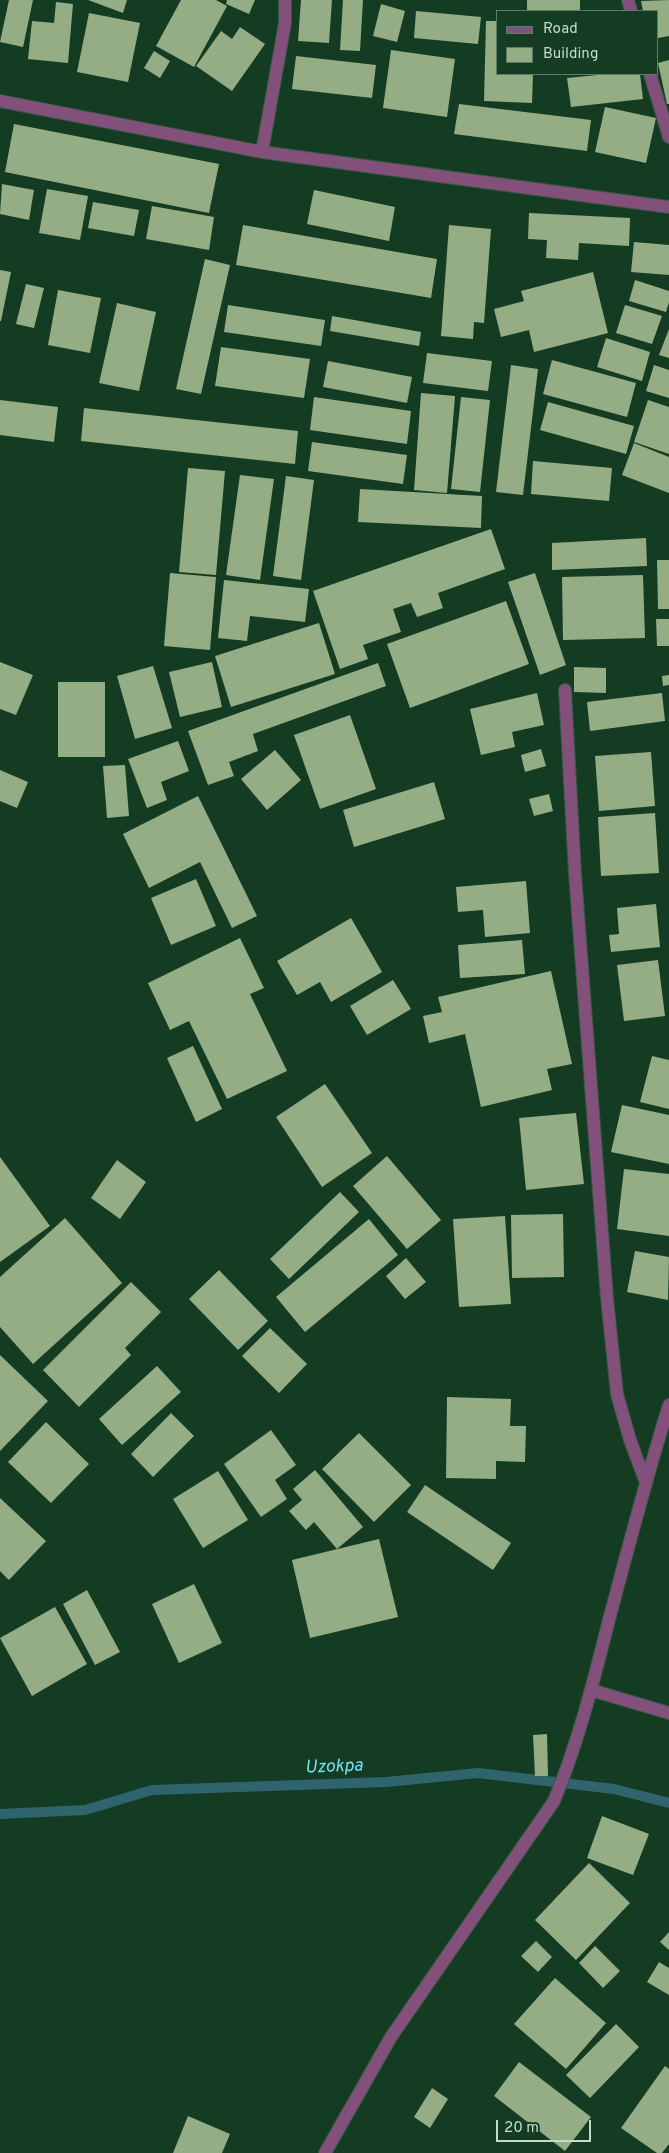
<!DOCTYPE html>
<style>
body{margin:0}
#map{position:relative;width:669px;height:2153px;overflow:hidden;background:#143c23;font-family:Overpass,sans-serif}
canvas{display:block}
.legend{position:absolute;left:496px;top:10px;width:162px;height:65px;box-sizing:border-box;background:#143c23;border:1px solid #5b7c66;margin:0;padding:6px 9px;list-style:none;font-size:15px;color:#c5dbca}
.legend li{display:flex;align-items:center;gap:10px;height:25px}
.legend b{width:25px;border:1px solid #5b7c66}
.scale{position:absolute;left:496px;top:2120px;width:95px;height:22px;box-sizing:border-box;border:2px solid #c5dbca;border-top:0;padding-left:6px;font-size:15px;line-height:18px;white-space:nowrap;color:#c5dbca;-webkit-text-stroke:4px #143c23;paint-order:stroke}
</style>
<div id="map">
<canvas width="669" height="2153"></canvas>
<ul class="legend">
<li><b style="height:6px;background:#834f7b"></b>Road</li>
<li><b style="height:14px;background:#95ad84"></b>Building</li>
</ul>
<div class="scale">20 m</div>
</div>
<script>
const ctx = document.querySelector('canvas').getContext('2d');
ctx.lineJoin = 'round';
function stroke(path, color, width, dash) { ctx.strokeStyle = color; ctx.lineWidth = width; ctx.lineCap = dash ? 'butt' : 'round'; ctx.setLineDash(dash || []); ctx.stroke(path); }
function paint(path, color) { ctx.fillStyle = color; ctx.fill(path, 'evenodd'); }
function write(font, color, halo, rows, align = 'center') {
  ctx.font = font + ' Overpass,sans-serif'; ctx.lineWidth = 5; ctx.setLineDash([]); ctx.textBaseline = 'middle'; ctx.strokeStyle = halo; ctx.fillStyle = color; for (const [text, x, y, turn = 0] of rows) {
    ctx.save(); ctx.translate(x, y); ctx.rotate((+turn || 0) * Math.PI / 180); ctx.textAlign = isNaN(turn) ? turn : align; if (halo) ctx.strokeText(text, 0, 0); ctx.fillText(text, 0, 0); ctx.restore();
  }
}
stroke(new Path2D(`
 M0,1814L85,1810L152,1790L386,1782L478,1773L614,1789L669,1803`), '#2f646f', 10);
paint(new Path2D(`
 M9,0H33L23,47L0,42Z
 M88,0H127L123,13Z
 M181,0H216L227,6L194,67L156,46Z
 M227,0H255L249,14L226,4Z
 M301,0H332L329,43L298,41Z
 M343,0H363L360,51L340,50Z
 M527,0H580V11H527Z
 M669,0V36L658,38V11H643L641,1Z
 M56,2L73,4L68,63L28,59L32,21L54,23Z
 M381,4L405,11L397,42L373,36Z
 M416,11L481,17L478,44L414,38Z
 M89,13L140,23L128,82L77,72Z
 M486,21H498V74H533L532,103L484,101Z
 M240,27L265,44L232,91L196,66L221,31L232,39Z
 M391,50L455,59L447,117L383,108Z
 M154,51L170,61L160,78L144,68Z
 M296,56L376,65L372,98L292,89Z
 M669,60V104H667L658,63Z
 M607,74H640L643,99L571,107L567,78Z
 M459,104L591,120L587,151L454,134Z
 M605,107L656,118L646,163L595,152Z
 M14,124L219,164L209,213L5,172Z
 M2,184L34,190L29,220L0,214Z
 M47,189L88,196L80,240L39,233Z
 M314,190L395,207L389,241L307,224Z
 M93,202L139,210L134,236L88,228Z
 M152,206L214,217L209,250L146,239Z
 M529,213L630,218L629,246L579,243L578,260L546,258L547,240L528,239Z
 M243,225L437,259L431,298L236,265Z
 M449,225L491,229L484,323L474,322L473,339L441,336Z
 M634,242L669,245V275L631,272Z
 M205,259L230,265L201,394L176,389Z
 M0,270L11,272L1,321H0Z
 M593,272L608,333L534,352L529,330L501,337L494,309L524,301L521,291Z
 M635,280L669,291V302L666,312L629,301Z
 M26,284L44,288L34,328L16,324Z
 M58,290L101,298L90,353L48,345Z
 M117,303L156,312L139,391L99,383Z
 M228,305L325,320L321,346L224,332Z
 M625,305L662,316L652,344L616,333Z
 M332,316L421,332L419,346L330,331Z
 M669,329V358L659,355Z
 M606,338L650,352L642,381L597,367Z
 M221,347L310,359L304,398L215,386Z
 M427,353L492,361L488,391L423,383Z
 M552,360L636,383L627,417L543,394Z
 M328,361L412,377L407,403L323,387Z
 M511,365L538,369L523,495L496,492Z
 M654,365L669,370V398L646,391Z
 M421,393L455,396L447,493L414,490Z
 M314,397L411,411L407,444L310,430Z
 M461,397L490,400L480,492L451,489Z
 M0,400L58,407L54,442L0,435Z
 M648,400L669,407V454L634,442Z
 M548,402L634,426L626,454L540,430Z
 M84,408L298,431L295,464L81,441Z
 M312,442L407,455L403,484L308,471Z
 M634,443L669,457V493L622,475Z
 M533,461L612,468L609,501L531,494Z
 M188,468L225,471L216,575L179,572Z
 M240,475L274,479L260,580L226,575Z
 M286,476L314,480L301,580L273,576Z
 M360,489L482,496L481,528L358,522Z
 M491,529L505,569L438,593L443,608L417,617L411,603L393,609L401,632L363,645L368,659L340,669L313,591Z
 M646,538L647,566L552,570V543Z
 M657,560H669V609H658Z
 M170,573L216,577L210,650L164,646Z
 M535,573L566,665L540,675L508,582Z
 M643,575L645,638L563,640L562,577Z
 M224,580L309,589L305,622L250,616L247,641L218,638Z
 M506,601L529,664L410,708L387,644Z
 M656,619H669V646H657Z
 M319,623L335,674L231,707L215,656Z
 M0,662L33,675L16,715L0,709Z
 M212,662L222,707L180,717L169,672Z
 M378,663L386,686L253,734L258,751L229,762L234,776L208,785L188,731Z
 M153,666L172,728L135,739L117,676Z
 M574,667L606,668V693L574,692Z
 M669,675V685L663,686L662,676Z
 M58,682H105V757H58Z
 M537,693L544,725L512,732L515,747L481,755L470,709Z
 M662,693L665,721L590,731L587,702Z
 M350,715L376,789L320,809L294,735Z
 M178,741L189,771L161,782L167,800L147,808L128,759Z
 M541,749L546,766L525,772L521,755Z
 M275,750L301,780L267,810L241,779Z
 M651,752L655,806L599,811L595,756Z
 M125,765L129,816L107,818L103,766Z
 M0,770L28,782L17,808L0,801Z
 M434,782L445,819L354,847L343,810Z
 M549,794L553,811L534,816L529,799Z
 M198,796L257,916L232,928L200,862L149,888L123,834Z
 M655,813L659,873L601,876L598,817Z
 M196,879L216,926L171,945L151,898Z
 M526,881L530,933L485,937L483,910L458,912L456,887Z
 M656,904L660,947L611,952L609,935L619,934L617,908Z
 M351,918L382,972L331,1002L320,982L297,995L277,961Z
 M240,938L264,988L250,994L287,1071L227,1099L189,1021L170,1030L148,983Z
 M522,940L525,974L460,978L458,945Z
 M658,960L665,1016L624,1021L617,965Z
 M551,971L572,1064L547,1069L552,1090L481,1107L465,1034L429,1043L423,1016L442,1012L438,997Z
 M393,980L411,1009L367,1035L350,1006Z
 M193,1046L222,1109L196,1122L167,1058Z
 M652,1056L669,1060V1109L640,1102Z
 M325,1084L372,1153L322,1187L276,1117Z
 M622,1105L669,1115V1164L611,1152Z
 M576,1113L584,1184L526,1190L519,1118Z
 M387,1156L441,1220L407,1249L353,1186Z
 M0,1157L50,1226L0,1262Z
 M117,1160L146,1182L120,1219L91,1198Z
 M624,1169L669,1174V1236L617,1229Z
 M340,1192L359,1212L289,1279L270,1259Z
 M563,1214L564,1277L512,1278L511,1215Z
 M505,1216L511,1304L459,1307L453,1219Z
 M65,1218L122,1283L33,1364L0,1327V1277Z
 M369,1219L398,1255L305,1332L276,1297Z
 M635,1251L669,1257L668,1300L627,1292Z
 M406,1258L426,1282L405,1299L386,1276Z
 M219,1270L268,1321L238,1350L189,1299Z
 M131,1282L161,1312L125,1348L131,1355L79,1407L43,1370Z
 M270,1328L307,1364L279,1393L242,1356Z
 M0,1355L48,1401L0,1451Z
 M157,1366L181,1392L122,1445L99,1419Z
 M447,1397L511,1399L510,1426H526L525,1462L496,1461V1479L446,1478Z
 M171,1413L194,1436L153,1477L131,1454Z
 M46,1422L89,1464L51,1503L8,1462Z
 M271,1430L296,1465L275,1480L287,1499L261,1517L224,1464Z
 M359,1433L411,1485L374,1522L322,1469Z
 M315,1470L363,1527L337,1549L314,1522L306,1530L289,1511L302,1500L293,1489Z
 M218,1471L248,1520L203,1548L173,1499Z
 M425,1485L511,1543L493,1570L407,1512Z
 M0,1498L46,1541L9,1580L0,1571Z
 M379,1539L398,1617L310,1638L292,1560Z
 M194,1584L222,1643L179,1663L152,1604Z
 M87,1590L120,1652L95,1665L63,1604Z
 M55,1607L87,1664L32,1696L0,1638Z
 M547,1734L548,1776H535L533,1735Z
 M602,1816L649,1834L633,1875L587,1858Z
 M589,1863L630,1903L576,1960L535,1920Z
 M669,1932V1950L660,1942Z
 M536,1941L552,1957L538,1972L521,1956Z
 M595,1946L620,1971L603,1988L579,1963Z
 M659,1962L669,1968V1995L647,1982Z
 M555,1978L606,2023L566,2069L514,2024Z
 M616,2024L639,2047L590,2098L566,2075Z
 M519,2062L591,2117L565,2151L494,2096Z
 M665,2066L669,2069V2144L662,2153H657L621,2128Z
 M432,2088L448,2099L430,2128L414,2117Z
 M188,2116L230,2134L222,2153H173Z`), '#95ad84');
const minor = new Path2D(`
 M628,0L631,11
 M650,74L669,137
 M262,152L285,23V0
 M565,690L575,874L607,1298L617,1394L630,1440L645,1480
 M591,1690L669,1713
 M325,2153L391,2037L554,1801C579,1741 594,1679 610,1616C629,1545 647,1475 669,1405`);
const tertiary = new Path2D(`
 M0,101L262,152L669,207`);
stroke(minor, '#345941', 14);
stroke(tertiary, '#345941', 14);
stroke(minor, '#834f7b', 12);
stroke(tertiary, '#834f7b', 12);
write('italic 18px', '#74e2f9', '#143c23', [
 ["Uzokpa",334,1768,-2]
]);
</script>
